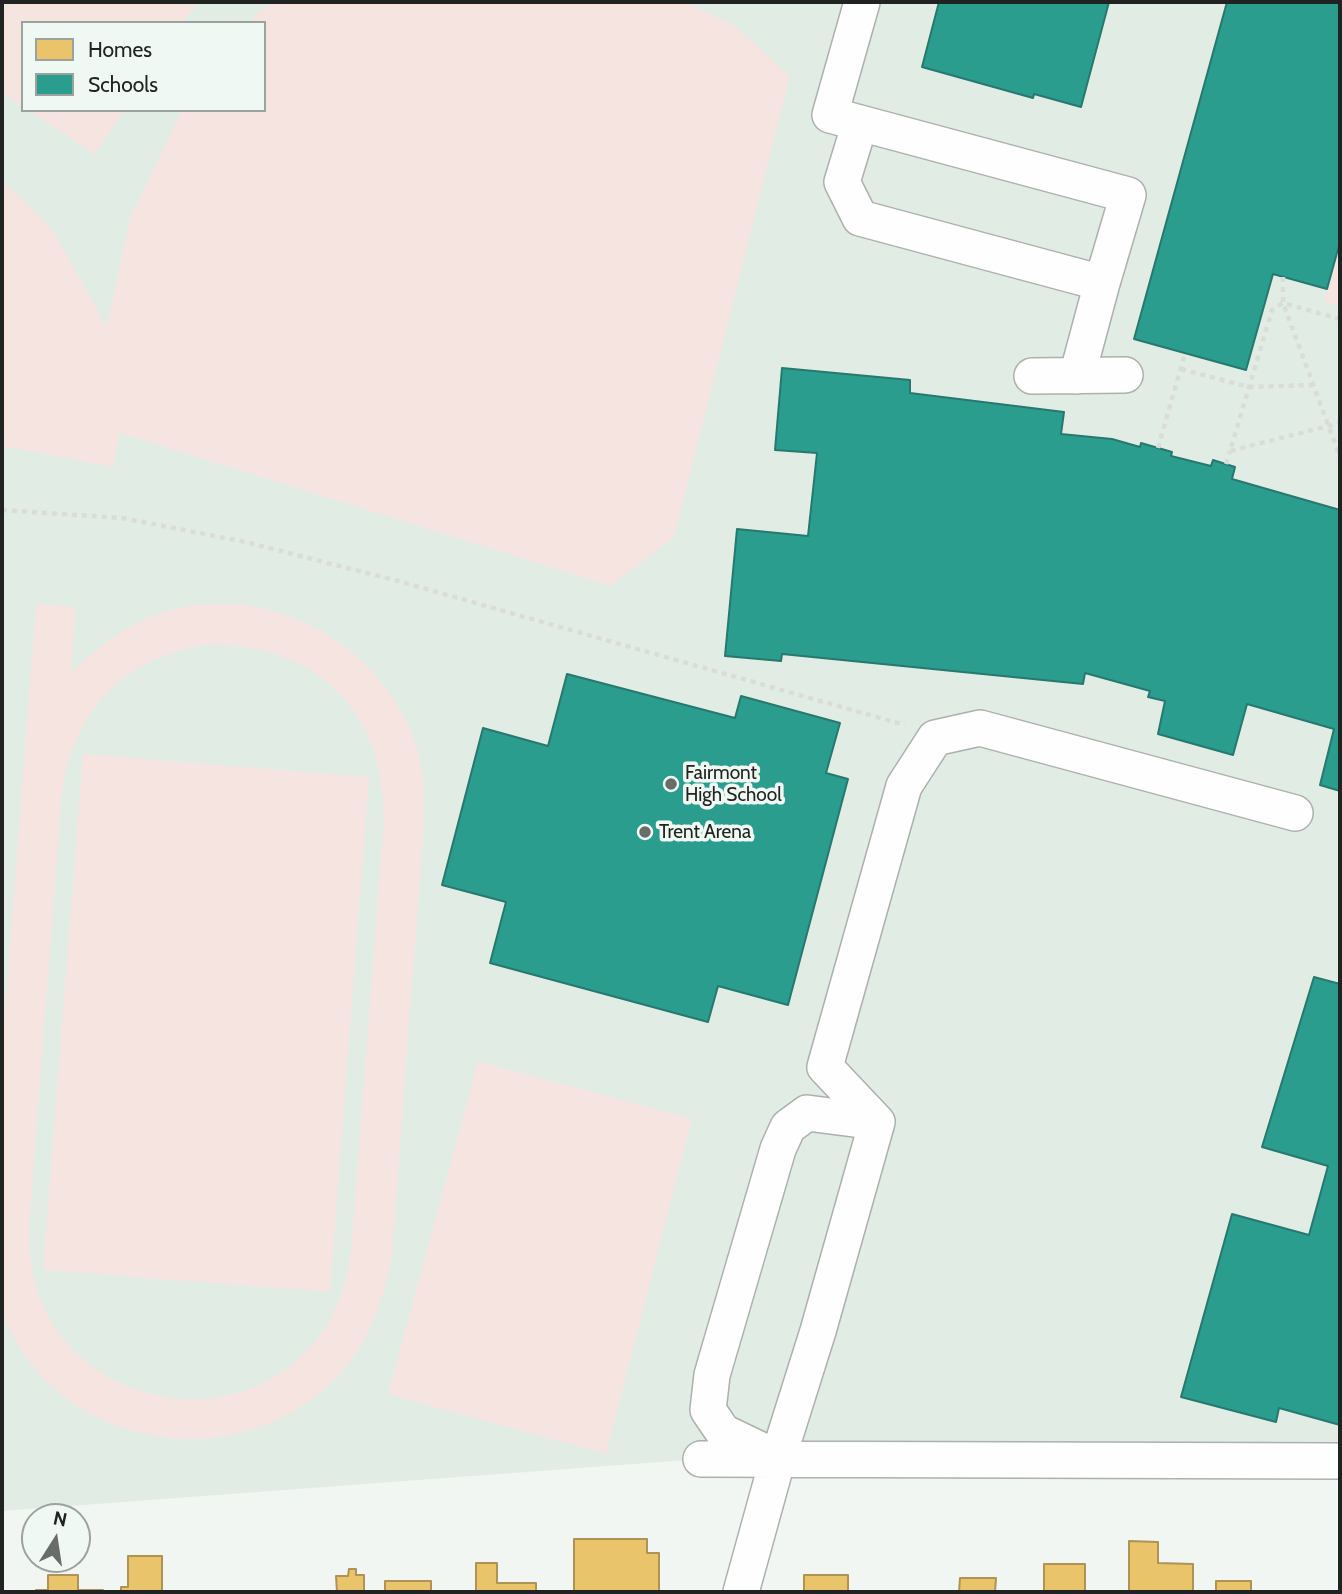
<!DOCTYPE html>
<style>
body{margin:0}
#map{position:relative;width:1342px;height:1594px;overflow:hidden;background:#f1f6f3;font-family:Cabin,sans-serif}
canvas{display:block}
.frame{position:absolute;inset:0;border:4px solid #202321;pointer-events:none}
.legend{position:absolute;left:21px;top:21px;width:245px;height:91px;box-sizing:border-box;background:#eff8f2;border:2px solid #9ca39e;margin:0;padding:9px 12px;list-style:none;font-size:21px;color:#202321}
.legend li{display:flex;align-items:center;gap:14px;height:35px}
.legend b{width:35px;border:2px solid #9ca39e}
.north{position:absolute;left:21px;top:1503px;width:70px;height:70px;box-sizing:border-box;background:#eff8f2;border:2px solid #9ca39e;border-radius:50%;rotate:12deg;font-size:19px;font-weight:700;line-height:28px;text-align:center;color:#202321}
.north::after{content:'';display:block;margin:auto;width:24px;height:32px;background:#696d6a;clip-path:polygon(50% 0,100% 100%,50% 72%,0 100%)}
</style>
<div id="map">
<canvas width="1342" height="1594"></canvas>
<div class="frame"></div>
<ul class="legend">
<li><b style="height:19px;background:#e9c46a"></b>Homes</li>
<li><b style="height:19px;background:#2a9d8f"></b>Schools</li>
</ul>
<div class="north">N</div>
</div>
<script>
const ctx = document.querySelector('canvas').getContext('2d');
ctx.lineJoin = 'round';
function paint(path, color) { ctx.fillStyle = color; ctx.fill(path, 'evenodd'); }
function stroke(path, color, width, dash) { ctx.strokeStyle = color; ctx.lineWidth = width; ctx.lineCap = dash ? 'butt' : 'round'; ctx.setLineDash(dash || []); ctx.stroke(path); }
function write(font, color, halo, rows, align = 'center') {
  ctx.font = font + ' Cabin,sans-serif'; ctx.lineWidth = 7; ctx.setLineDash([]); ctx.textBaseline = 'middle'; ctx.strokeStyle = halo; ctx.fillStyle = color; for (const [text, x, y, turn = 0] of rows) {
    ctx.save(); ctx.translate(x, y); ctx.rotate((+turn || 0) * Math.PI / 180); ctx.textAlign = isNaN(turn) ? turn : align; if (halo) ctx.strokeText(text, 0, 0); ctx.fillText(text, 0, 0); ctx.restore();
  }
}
paint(new Path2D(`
 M2,2H1340V1461L701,1459L2,1511ZM23,23H264V110H23Z`), '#e1ece5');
paint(new Path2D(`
 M2,2H198L183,23H23V107L2,93Z
 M277,2H684L734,25L790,76L674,537L611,586L120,433L113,467L2,446V180L52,229L107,327L130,218L182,110H264V23H249L258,12Z
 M28,110H124L95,154Z
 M1340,244V306L1324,301Z
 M36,604L76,607L71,672C94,651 116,632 145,619C247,576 364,628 409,727C423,757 425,789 424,821L392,1255C384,1297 372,1338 343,1371C244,1482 55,1453 2,1312V1048ZM210,644C317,645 384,711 384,818L351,1252C345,1295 328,1335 294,1363C212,1431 80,1399 40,1299C31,1276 29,1251 29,1226L62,792C76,706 124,658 210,644Z
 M83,754L369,777L330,1292L43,1270Z
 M478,1061L692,1119L606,1454L388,1394Z`), '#f6e4e1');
const homes = new Path2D(`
 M574,1539H647V1553H659V1592H574Z
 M1129,1541L1158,1542V1563L1193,1564V1592H1129Z
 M128,1556H162V1592H121V1587H128Z
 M476,1563H497V1583H536V1592H476Z
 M1044,1564H1085V1592H1044Z
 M349,1569H356V1575H364V1592H337L336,1576H348Z
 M48,1575H78V1590H103V1592H36V1590H48Z
 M804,1575H848V1592H804Z
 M960,1578H996L995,1592H959Z
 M385,1581H431V1592H385Z
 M1216,1581H1251V1592H1216Z`);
paint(homes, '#e9c46a');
stroke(homes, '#ad9454', 2);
const schools = new Path2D(`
 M939,2H1109L1081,107L1034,94L1033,98L922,67Z
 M1227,2H1340V242L1327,289L1273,274L1246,370L1134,339Z
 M782,368L910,380V393L1064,412L1061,434L1112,439L1140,447L1141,443L1172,452L1171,456L1211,466L1213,460L1235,467L1232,479L1340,510V791L1320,785L1334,729L1247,704L1233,755L1158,734L1165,701L1148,697L1150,691L1085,673L1083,684L782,654L781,661L725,656L737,529L808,536L817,453L775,450Z
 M567,674L735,718L741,696L840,723L826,773L848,779L788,1005L718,986L708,1022L490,963L506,902L442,885L483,728L548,746Z
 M1314,977L1340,984V1425L1279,1408L1276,1422L1181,1397L1232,1214L1309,1235L1328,1166L1262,1147Z`);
paint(schools, '#2a9d8f');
stroke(schools, '#27786e', 2);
const minor = new Path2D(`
 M860,123L1128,195L1102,283L860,218L842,182Z
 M860,123L830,115L862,2
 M1032,376L1125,375
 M1077,376L1102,283
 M771,1455L723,1432L708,1410L712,1375L778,1149L788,1127L807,1113L877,1122
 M701,1459L1340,1461
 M741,1592L778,1458L818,1331L877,1122L825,1067L904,786L935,738L980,728L1295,813`);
stroke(minor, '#adb0ae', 38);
stroke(new Path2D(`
 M1283,277V303L1340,457
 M1340,319L1283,303L1272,310L1230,451L1340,423
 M1181,369L1249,387L1313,385
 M1158,448L1185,353
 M1226,464L1230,451
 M2,510L122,518L246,542L398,581L905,725`), '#dadcda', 4.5, [5, 5]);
stroke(minor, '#fdfefd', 35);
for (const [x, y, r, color] of [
 [671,784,7,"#696d6a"],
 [645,832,7,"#696d6a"]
]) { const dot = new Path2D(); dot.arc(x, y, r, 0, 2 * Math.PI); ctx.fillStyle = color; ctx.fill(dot); stroke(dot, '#eff8f2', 2.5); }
write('19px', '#202321', '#eff8f2', [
 ["Fairmont",685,773],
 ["High School",685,795],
 ["Trent Arena",659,832]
], 'left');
</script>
